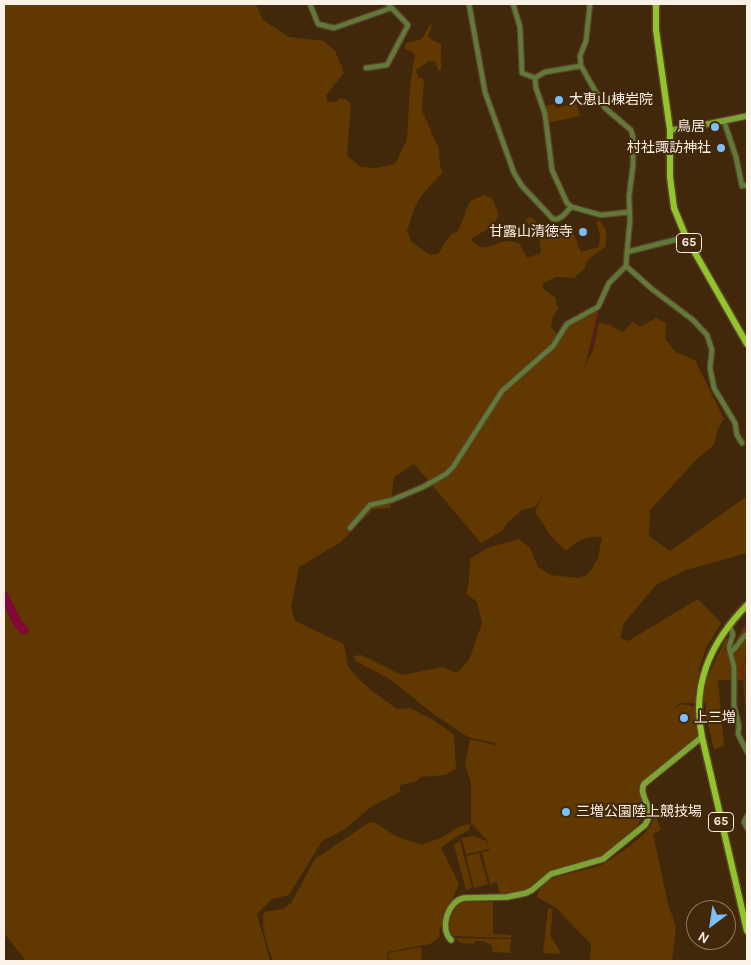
<!DOCTYPE html>
<meta charset="utf-8">
<style>
body{margin:0}
#map{position:relative;width:751px;height:965px;overflow:hidden;background:#41280a;font-family:Karla,sans-serif}
canvas{display:block}
.frame{position:absolute;inset:0;border:5px solid #fcf1e6;pointer-events:none}
.north{position:absolute;left:686px;top:900px;width:50px;height:50px;box-sizing:border-box;background:#41280a;border:1px solid #8c7862;border-radius:50%;rotate:211deg;font-size:14px;font-weight:700;line-height:20px;text-align:center;color:#fcf1e6}
.north::after{content:'';display:block;margin:auto;width:18px;height:22px;background:#7cbef9;clip-path:polygon(50% 0,100% 100%,50% 72%,0 100%)}
</style>
<div id="map">
<canvas width="751" height="965"></canvas>
<div class="frame"></div>
<div class="north">N</div>
</div>
<script>
const ctx = document.querySelector('canvas').getContext('2d');
ctx.lineJoin = 'round';
function paint(path, color) { ctx.fillStyle = color; ctx.fill(path, 'evenodd'); }
function stroke(path, color, width, dash) { ctx.strokeStyle = color; ctx.lineWidth = width; ctx.lineCap = dash ? 'butt' : 'round'; ctx.setLineDash(dash || []); ctx.stroke(path); }
function write(font, color, halo, rows, align = 'center') {
  ctx.font = font + ' Karla,"Noto Sans JP",sans-serif'; ctx.lineWidth = 4; ctx.setLineDash([]); ctx.textBaseline = 'middle'; ctx.strokeStyle = halo; ctx.fillStyle = color; for (const [text, x, y, turn = 0] of rows) {
    ctx.save(); ctx.translate(x, y); ctx.rotate((+turn || 0) * Math.PI / 180); ctx.textAlign = isNaN(turn) ? turn : align; if (halo) ctx.strokeText(text, 0, 0); ctx.fillText(text, 0, 0); ctx.restore();
  }
}
paint(new Path2D(`
 M4,4H256L263,20L289,37L324,41L335,51L344,72L326,96L328,102H336L340,98L347,100L351,104L347,156L361,167L375,168L395,164L407,139L410,86L415,54L404,48L406,43L422,39L430,24L432,26L428,36L432,40L441,44V70L438,71L435,61H429L416,70L418,77L424,79L422,111L439,149L440,167L443,172L421,196L414,209L407,231L412,242L430,255L438,254L450,235L458,231L470,201L484,195L492,198L499,215L493,226L472,238V241C487,255 492,242 507,241C511,241 515,242 519,243L527,258L541,253L539,237L525,220L531,217L546,230L555,227L570,225L581,252L599,247L600,234L596,222L600,221L606,230V246L588,260L584,269L574,278L556,277L543,283V289L556,298V305L559,308L553,316L551,327L556,333L562,334C576,317 583,320 599,309L585,366L593,350L599,323L610,325L623,332L633,322L640,327L656,318L666,323L665,339L676,352L695,360L724,419L718,428L714,445L698,458L650,510L649,536L670,551L747,496V553L686,570L657,584L624,623L620,638L628,641L698,599L721,623L706,648L698,672L708,676L726,638L728,639L724,651L734,644L747,621V727L743,680H718L724,746L714,749L706,717V703H681L671,710L682,704L695,707L698,734L695,740L639,784V791L646,813C634,831 616,851 595,858C580,864 562,865 548,874C528,885 527,897 500,894L497,882L490,884L482,852L489,851V849L466,854L462,838L473,836L486,841L489,847L487,840L471,823V783L465,765L470,739L494,745L499,744L468,737L432,713L390,679L355,661L354,656L361,655L402,675L443,667L457,673L469,660L482,623L477,602L466,594L469,580L470,559L487,548L519,539L530,548L538,567L551,575L579,578L586,575L591,570L598,558L602,537C585,536 579,540 566,551L551,536L535,512L542,497L536,506L522,510L507,523L503,530L481,543L414,464L394,477L390,508L373,509L341,542L299,567L291,607L295,621L344,644L348,667L357,677L373,692L397,709L410,708L433,720L454,735L456,769L445,775L421,777L415,782L400,785V792L372,806L345,829L322,841L289,895L272,899L257,914L270,961H26L4,933Z
 M576,103L580,116L547,123L544,106L554,104L556,108Z
 M655,813L661,830L653,834L668,904L676,926L672,961H590L591,944L556,908L537,897C540,871 586,874 603,864C614,858 643,837 649,828C652,824 654,818 655,813Z
 M370,822L375,823L396,836L422,845C428,841 434,841 441,838C451,833 458,824 470,824L469,830L454,838L441,848L459,884L440,928L439,938L430,944L387,952L388,961H273C268,946 260,928 264,912L283,909L291,903L315,859Z
 M460,841L472,888L466,890L454,845Z
 M479,853L488,884L474,888L466,856Z
 M463,902H493V934L511,935V938L453,936C445,926 452,907 463,902Z
 M548,908L553,909L550,935L560,951V954L543,953Z
 M454,938L511,939L510,953L493,952L492,946L483,941H476L473,944L461,943Z
 M421,947L422,961H390L388,953Z`), '#613800');
stroke(new Path2D(`
 M597,90L605,103L624,121
 M588,353L593,345L597,313L608,297
 M746,633L745,620H747
 M747,656L741,670L746,681L747,705`), '#820838', 1);
stroke(new Path2D(`
 M4,596L18,624L24,630`), '#820838', 9);
const street = new Path2D(`
 M310,4L318,24L334,28L391,8
 M469,4L485,92L514,173L522,186L553,219C561,221 566,212 571,207
 M513,4L520,27L522,73L535,78
 M590,4L586,41L580,56L581,66L605,108L631,130L633,137V165L629,197L630,220L627,252
 M581,66L545,72L535,78L536,88L545,114L552,170L567,203L572,207L601,215L630,212
 M366,68L387,65L408,25L388,4
 M724,121L736,157L742,186L747,185
 M626,266L652,289L693,320L707,335L712,350L710,368L714,388L735,423L737,435L742,443
 M350,528L370,505L392,500L423,487L446,474L453,467L502,391L553,346L567,324L598,307L609,283L626,266L627,252L686,237
 M729,624L733,634L729,647L734,667V706L739,726L738,734L747,752
 M730,652C738,648 740,639 747,634
 M747,816L744,822L747,828`);
const secondary = new Path2D(`
 M670,130L688,128L747,116
 M451,940C439,928 448,901 464,898L507,897L526,893L532,890L551,874L603,859L645,825C657,807 637,797 644,784L702,737`);
const primary = new Path2D(`
 M656,4V30L670,130V177L674,208L686,237L747,344
 M747,605C711,642 691,684 702,737L747,931`);
stroke(street, '#5b4429', 7);
stroke(secondary, '#5b4429', 8);
stroke(primary, '#5b4429', 9);
stroke(street, '#617a39', 4.5);
stroke(secondary, '#7da435', 5.5);
stroke(primary, '#92c42b', 6);
for (const [x, y, r, color] of [
 [559,100,5,"#7cbef9"],
 [715,127,5,"#7cbef9"],
 [721,148,5,"#7cbef9"],
 [583,232,5,"#7cbef9"],
 [684,718,5,"#7cbef9"],
 [566,812,5,"#7cbef9"]
]) { const dot = new Path2D(); dot.arc(x, y, r, 0, 2 * Math.PI); ctx.fillStyle = color; ctx.fill(dot); stroke(dot, '#41280a', 2); }
for (const [x, y, w] of [
 [689,243,25],
 [721,822,25]
]) { const box = new Path2D(); box.roundRect(x - w / 2, y - 9.5, w, 19, 4); ctx.fillStyle = '#41280a'; ctx.fill(box); stroke(box, '#fcf1e6', 1); }
write('bold 12px', '#fcf1e6', null, [
 ["65",689,243],
 ["65",721,822]
]);
write('14px', '#fcf1e6', '#41280a', [
 ["大恵山棟岩院",569,100],
 ["鳥居",705,127,"right"],
 ["村社諏訪神社",711,148,"right"],
 ["甘露山清徳寺",573,232,"right"],
 ["上三増",694,718],
 ["三増公園陸上競技場",576,812]
], 'left');
</script>
